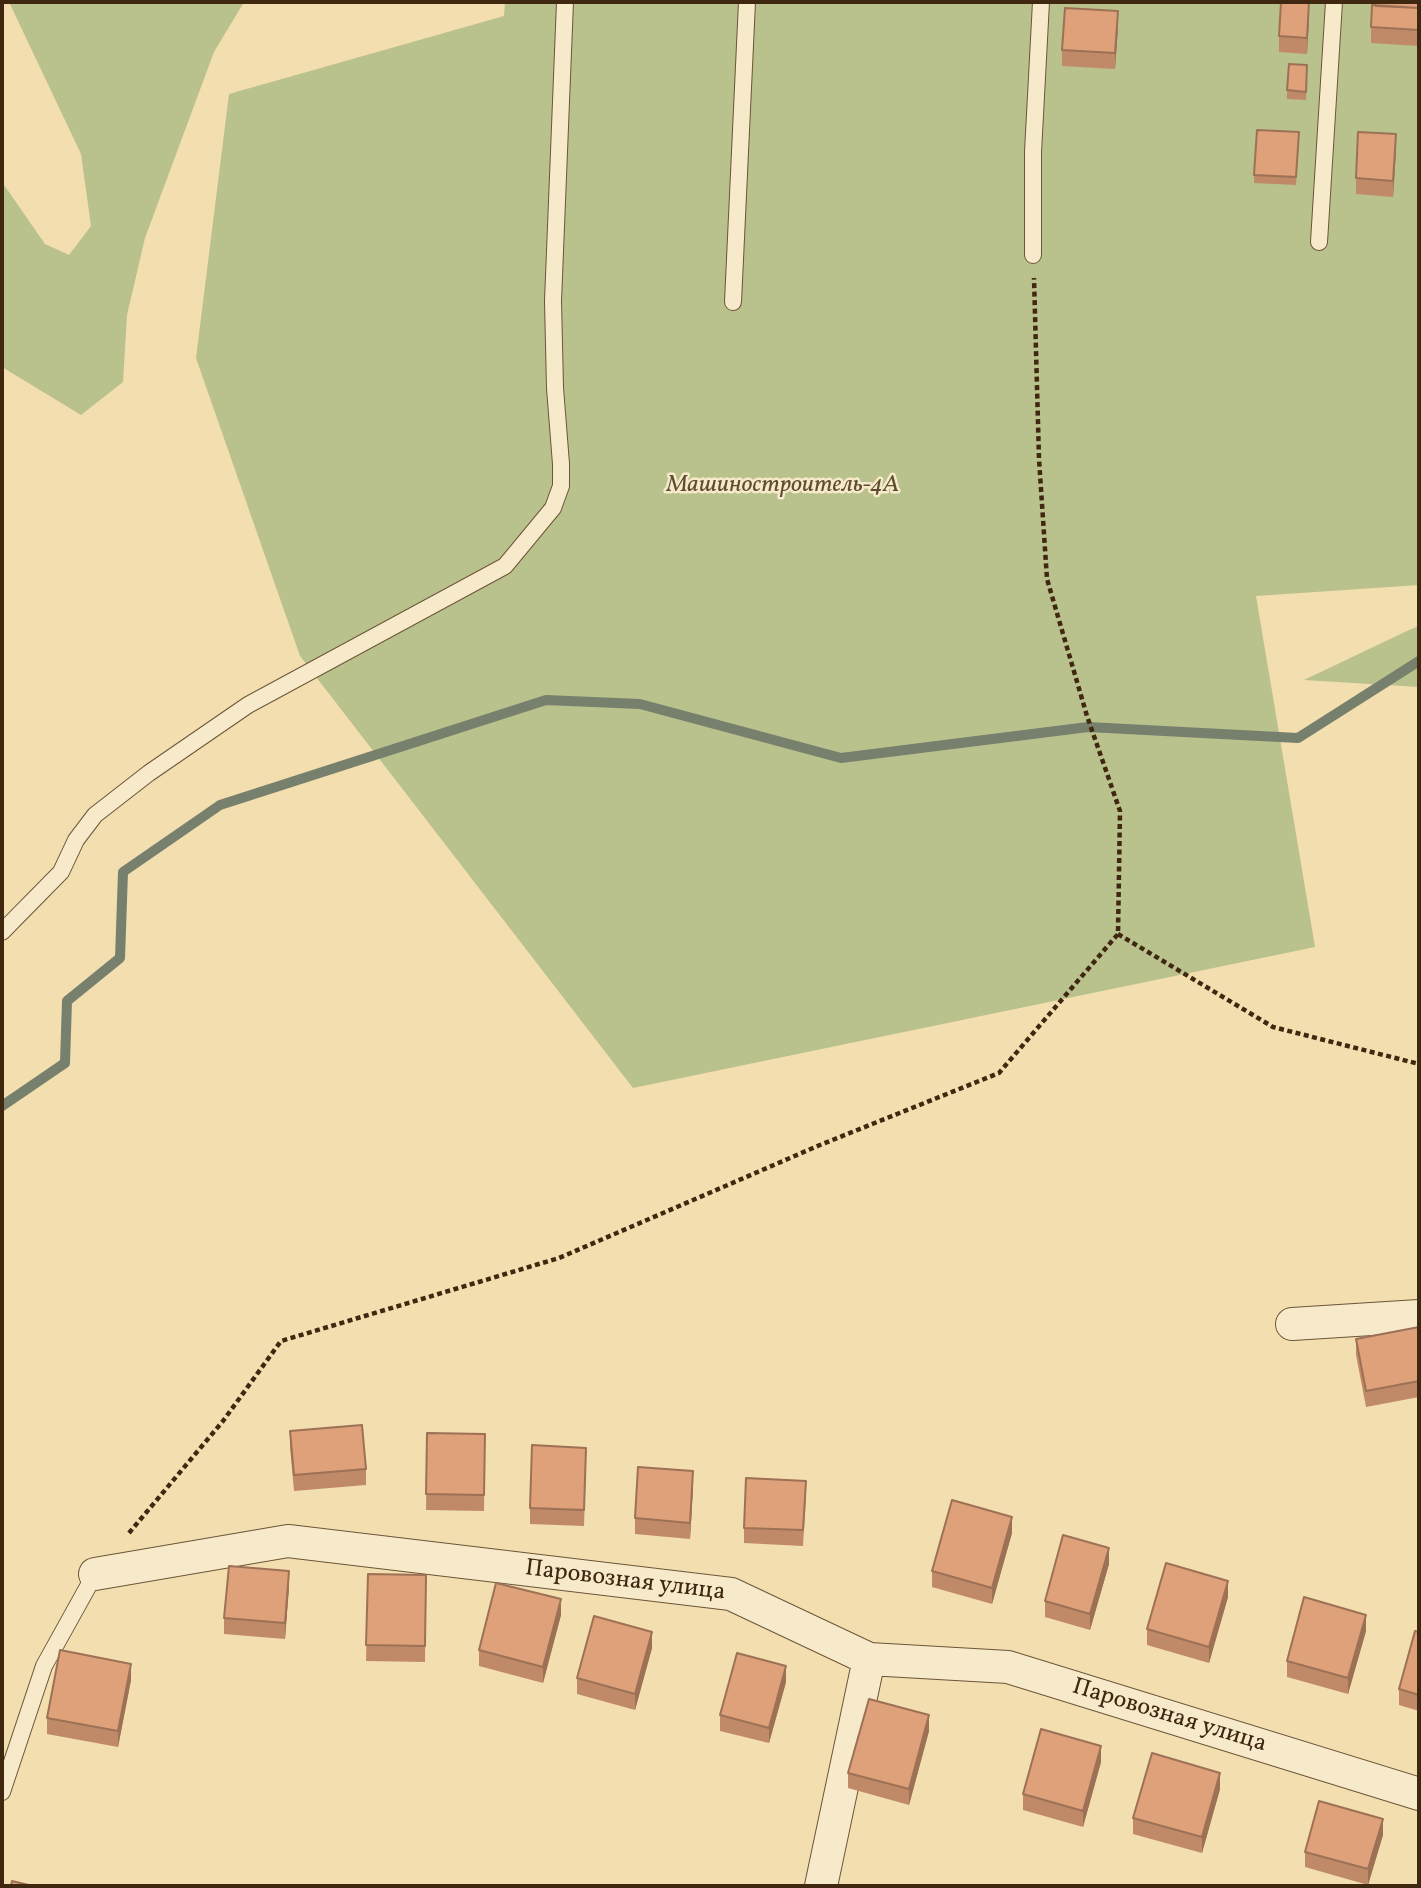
<!DOCTYPE html>
<meta charset="utf-8">
<style>
body{margin:0}
#map{position:relative;width:1421px;height:1888px;overflow:hidden;background:#f3deaf;font-family:Vollkorn,serif}
canvas{display:block}
.frame{position:absolute;inset:0;border:4px solid #3f2710;pointer-events:none}
</style>
<div id="map">
<canvas width="1421" height="1888"></canvas>
<div class="frame"></div>
</div>
<script>
const ctx = document.querySelector('canvas').getContext('2d');
ctx.lineJoin = 'round';
function paint(path, color) { ctx.fillStyle = color; ctx.fill(path, 'evenodd'); }
function stroke(path, color, width, dash) { ctx.strokeStyle = color; ctx.lineWidth = width; ctx.lineCap = dash ? 'butt' : 'round'; ctx.setLineDash(dash || []); ctx.stroke(path); }
function write(font, color, halo, rows, align = 'center') {
  ctx.font = font + ' Vollkorn,serif'; ctx.lineWidth = 5; ctx.setLineDash([]); ctx.textBaseline = 'middle'; ctx.strokeStyle = halo; ctx.fillStyle = color; for (const [text, x, y, turn = 0] of rows) {
    ctx.save(); ctx.translate(x, y); ctx.rotate((+turn || 0) * Math.PI / 180); ctx.textAlign = isNaN(turn) ? turn : align; if (halo) ctx.strokeText(text, 0, 0); ctx.fillText(text, 0, 0); ctx.restore();
  }
}
paint(new Path2D(`
 M9,2H244L214,52L145,238L127,315L123,382L81,415L2,367V182L45,244L69,255L91,226L81,154Z
 M505,2H1419V585L1256,596L1315,947L633,1088L300,656L196,358L229,94L504,16Z
 M1419,626V687L1304,680L1409,630Z`), '#b9c18c');
stroke(new Path2D(`
 M2,1106L65,1063L67,1001L120,958L123,872L220,805L546,700L640,704L841,758L1088,727L1298,738L1419,661`), '#76806d', 10);
const service = new Path2D(`
 M1319,242L1334,2
 M1033,255V152L1041,2
 M733,302L747,2
 M2,932L61,872L76,840L95,815L149,773L248,705L505,566L553,508L561,486V464L555,388L553,301L565,2
 M2,1792L44,1666L95,1574`);
const minor = new Path2D(`
 M1292,1324L1419,1316
 M95,1574L288,1541L731,1594L869,1659L1008,1667L1419,1794
 M821,1886L869,1659`);
stroke(service, '#6c5538', 18);
stroke(minor, '#6c5538', 34);
stroke(new Path2D(`
 M1118,934L1273,1027L1419,1064
 M129,1533L223,1421L281,1341L559,1258L820,1145L999,1073L1118,934L1120,811L1087,716L1047,579L1039,459L1034,278`), '#3f2710', 4.5, [5, 3.5]);
stroke(service, '#f7eacb', 16);
stroke(minor, '#f7eacb', 32);
paint(new Path2D(`
 M1419,2V46L1371,43V27L1376,6Z
 M1309,17L1307,54L1279,52V36Z
 M1118,27L1115,69L1062,66V50Z
 M1307,73L1306,100L1287,99V90Z
 M1299,141L1296,185L1254,183V175Z
 M1396,150L1393,197L1356,194V178Z
 M1419,1327V1397L1366,1407L1356,1355V1339Z
 M290,1431L366,1469V1485L294,1491L290,1447Z
 M427,1433L485,1434L484,1511L426,1510Z
 M586,1464L584,1526L530,1524V1508Z
 M693,1487L690,1539L635,1534V1518Z
 M806,1497L803,1546L744,1543V1528Z
 M1012,1533L992,1604L932,1587V1571Z
 M1109,1564L1090,1630L1045,1617V1601Z
 M368,1574L426,1575L425,1662L366,1661Z
 M289,1587L285,1639L224,1634V1618Z
 M1228,1597L1209,1663L1147,1645V1629Z
 M561,1615L543,1683L479,1666V1650Z
 M1366,1631L1348,1694L1287,1677V1661Z
 M1419,1632V1711L1399,1705V1689Z
 M652,1648L635,1710L577,1694V1678Z
 M131,1680L118,1747L47,1734V1718Z
 M786,1682L769,1743L720,1731V1715Z
 M929,1731L909,1805L848,1788V1773Z
 M1101,1762L1083,1827L1023,1810V1794Z
 M1220,1789L1202,1853L1133,1834V1818Z
 M1383,1835L1368,1885L1305,1867V1852Z`), '#c08a69');
paint(new Path2D(`
 M1309,2V17L1307,54V38Z
 M1118,11V27L1115,69V53Z
 M1396,134V150L1393,197V181Z
 M693,1471V1487L690,1539V1523Z
 M1012,1517V1533L992,1604V1588Z
 M1109,1548V1564L1090,1630V1614Z
 M289,1571V1587L285,1639V1623Z
 M1228,1581V1597L1209,1663V1647Z
 M561,1599V1615L543,1683V1667Z
 M1366,1615V1631L1348,1694V1678Z
 M652,1632V1648L635,1710V1694Z
 M131,1664V1680L118,1747V1731Z
 M786,1666V1682L769,1743V1728Z
 M929,1715V1731L909,1805V1789Z
 M1101,1746V1762L1083,1827V1811Z
 M1220,1773V1789L1202,1853V1837Z
 M1383,1819V1835L1368,1885V1869Z`), '#9c7155');
const building = new Path2D(`
 M1281,2H1309L1307,38L1279,36Z
 M1376,2H1419V8L1376,6Z
 M1372,5L1419,8V30L1371,27Z
 M1065,8L1118,11L1115,53L1062,50Z
 M1289,64L1307,65L1306,92L1287,90Z
 M1257,130L1299,132L1296,177L1254,175Z
 M1358,132L1396,134L1393,181L1356,178Z
 M1419,1327V1381L1366,1391L1356,1339Z
 M362,1425L366,1469L294,1475L290,1431Z
 M427,1433L485,1434L484,1495L426,1494Z
 M532,1445L586,1448L584,1510L530,1508Z
 M638,1467L693,1471L690,1523L635,1518Z
 M746,1478L806,1481L803,1530L744,1528Z
 M952,1500L1012,1517L992,1588L932,1571Z
 M1063,1535L1109,1548L1090,1614L1045,1601Z
 M1166,1563L1228,1581L1209,1647L1147,1629Z
 M229,1566L289,1571L285,1623L224,1618Z
 M368,1574L426,1575L425,1646L366,1645Z
 M496,1583L561,1599L543,1667L479,1650Z
 M1304,1597L1366,1615L1348,1678L1287,1661Z
 M594,1616L652,1632L635,1694L577,1678Z
 M1415,1631L1419,1632V1695L1399,1689Z
 M60,1650L131,1664L118,1731L47,1718Z
 M737,1653L786,1666L769,1728L720,1715Z
 M869,1699L929,1715L909,1789L848,1773Z
 M1041,1729L1101,1746L1083,1811L1023,1794Z
 M1152,1753L1220,1773L1202,1837L1133,1818Z
 M1319,1801L1383,1819L1368,1869L1305,1852Z
 M12,1881L33,1886H11Z`);
paint(building, '#dfa17a');
stroke(building, '#9c7155', 2);
write('italic 24px', '#5e4e2f', '#f7eacb', [
 ["Машиностроитель-4А",783,487]
]);
write('24px', '#3f2710', '#f7eacb', [
 ["Паровозная улица",625,1582,7],
 ["Паровозная улица",1169,1717,17]
]);
</script>
